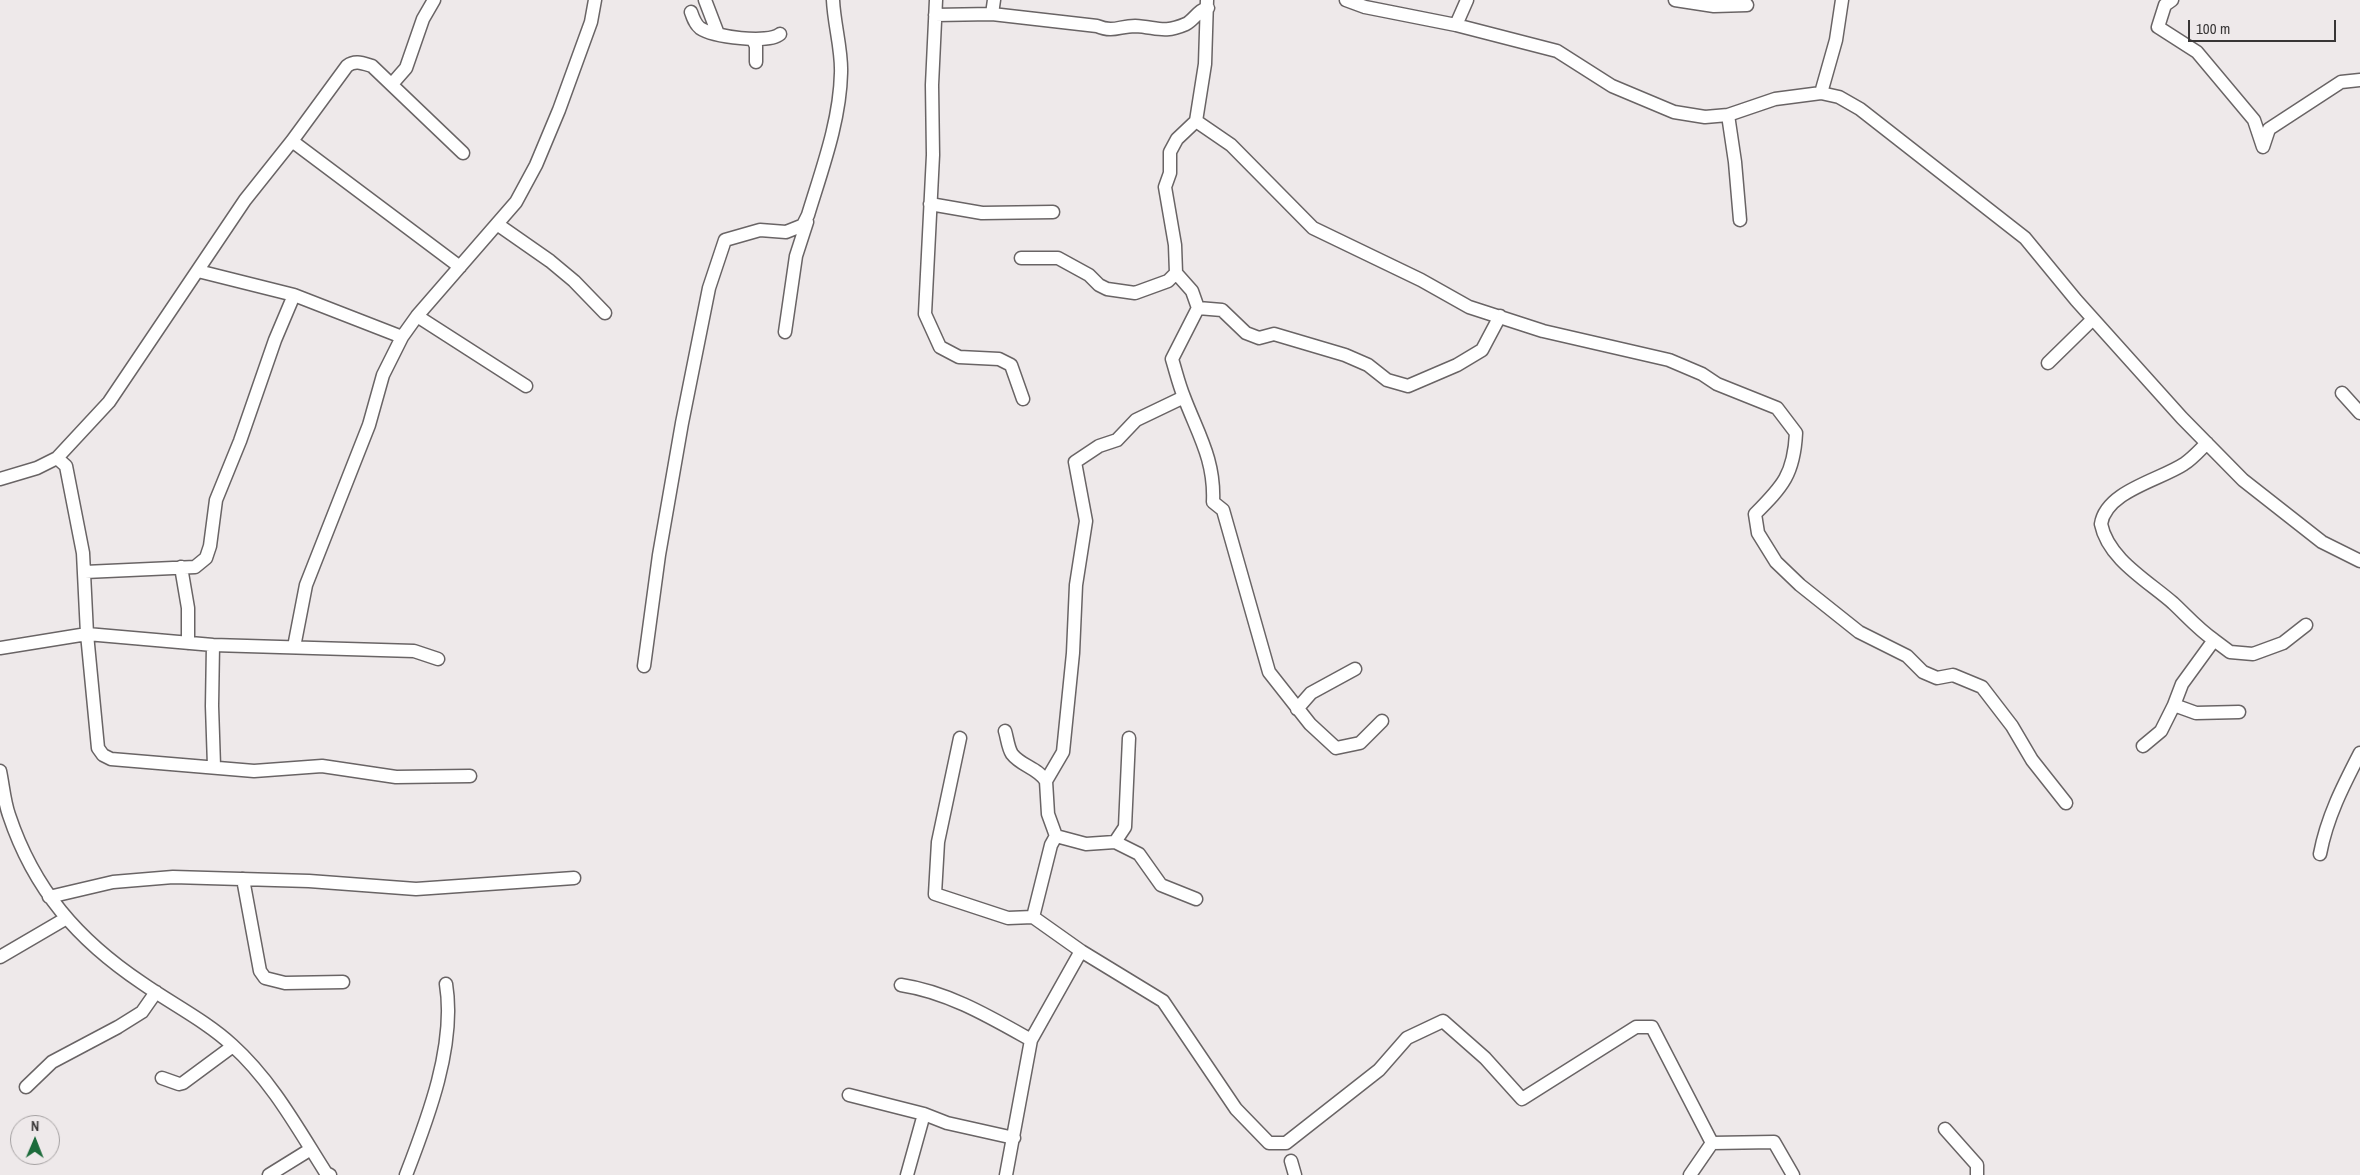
<!DOCTYPE html>
<style>
body{margin:0}
#map{position:relative;width:2360px;height:1175px;overflow:hidden;background:#eee9ea;font-family:"Archivo Narrow",sans-serif}
canvas{display:block}
.north{position:absolute;left:10px;top:1115px;width:50px;height:50px;box-sizing:border-box;background:#eee9ea;border:1px solid #a5a1a2;border-radius:50%;rotate:1deg;font-size:14px;font-weight:700;line-height:20px;text-align:center;color:#383636}
.north::after{content:'';display:block;margin:auto;width:18px;height:22px;background:#1c6b3b;clip-path:polygon(50% 0,100% 100%,50% 72%,0 100%)}
.scale{position:absolute;left:2188px;top:20px;width:148px;height:22px;box-sizing:border-box;border:2px solid #383636;border-top:0;padding-left:6px;font-size:15px;line-height:18px;white-space:nowrap;color:#383636;-webkit-text-stroke:4px #eee9ea;paint-order:stroke}
</style>
<div id="map">
<canvas width="2360" height="1175"></canvas>
<div class="north">N</div>
<div class="scale">100 m</div>
</div>
<script>
const ctx = document.querySelector('canvas').getContext('2d');
ctx.lineJoin = 'round';
function stroke(path, color, width, dash) { ctx.strokeStyle = color; ctx.lineWidth = width; ctx.lineCap = dash ? 'butt' : 'round'; ctx.setLineDash(dash || []); ctx.stroke(path); }
const minor = new Path2D(`
 M705,0L718,34
 M936,0L932,85L933,155L925,314L940,347L959,357L999,359L1011,365L1023,399
 M1346,0L1365,7L1456,25L1557,51L1612,86L1674,112L1705,117L1728,115L1775,99L1821,93L1839,97L1860,109L2025,238L2076,300L2182,418L2243,480L2322,542L2360,561
 M1675,0L1714,6L1747,5
 M2172,0L2165,5L2158,27L2197,52L2254,120L2263,147L2269,129L2341,82L2360,80
 M691,12C693,18 695,24 700,28C713,37 769,44 780,34
 M992,14L994,0
 M935,15L992,14L1097,26C1114,33 1119,26 1135,26C1157,27 1163,34 1186,24C1194,20 1199,9 1208,8
 M1456,25L1467,0
 M753,40L756,46V62
 M392,84L406,68L423,19L434,0
 M1821,93L1836,40L1842,0
 M1728,115L1735,162L1740,220
 M1196,121L1205,64L1207,0
 M292,141L460,267
 M930,204L982,213L1053,212
 M497,224L550,261L574,281L605,313
 M1021,258H1058L1089,275L1099,285L1107,289L1135,293L1168,281L1176,273
 M198,271L294,295L402,337
 M1198,308L1192,291L1176,273L1175,245L1165,187L1170,173V152L1177,139L1196,121L1231,145L1313,228L1421,280L1469,307L1543,331L1669,360L1702,374L1717,384L1777,408L1796,433C1794,474 1783,486 1755,514L1758,533L1776,562L1800,585L1859,632L1907,656L1923,672L1937,678L1953,675L1982,687L2012,726L2032,760L2066,803
 M417,316L526,386
 M785,332L796,256L807,222
 M2048,363L2093,319
 M2342,393L2360,413
 M1184,397L1136,420L1117,440L1099,446L1075,462L1086,521L1076,585L1073,653L1063,752L1046,781L1048,814L1056,836L1086,844L1115,842L1139,854L1161,885L1196,899
 M2207,443C2200,450 2192,459 2184,464C2160,480 2106,491 2101,524C2108,559 2148,581 2173,603C2187,616 2198,629 2214,640L2182,684L2174,705L2196,713L2239,712
 M57,458L66,466L83,553L87,634L98,748L103,755L111,759L254,771L322,766L396,777L470,776
 M0,479L37,468L57,458L109,402L245,200L292,141L347,66C355,60 362,63 372,66L463,153
 M181,567L188,608V643
 M85,572L195,567L206,558L210,546L216,500L240,441L275,340L294,295
 M2214,640L2230,652L2253,654L2283,643L2306,625
 M213,645L212,706L214,766
 M294,647L306,585L369,425L383,375L402,337L417,316L516,202L536,165L559,110L591,22L595,0
 M0,648L87,634L213,645L414,651L438,659
 M644,666L659,555L682,423L709,288L725,240L760,230L786,232L801,226V229L808,215C822,169 840,121 841,73C842,50 834,24 833,0
 M1297,709L1311,693L1355,669
 M1382,721L1360,743L1336,748L1310,724L1269,672L1223,510L1213,502C1215,460 1198,434 1184,397C1179,385 1176,372 1172,359L1198,308L1222,310L1246,333L1259,338L1274,334L1345,355L1368,365L1387,380L1408,386L1457,365L1482,350L1500,316
 M1005,731C1007,737 1008,748 1012,754C1021,766 1038,768 1046,781
 M960,738L938,842L935,894L1008,918L1033,917
 M2143,746L2161,731L2174,705
 M0,771C3,785 4,801 9,815C34,890 78,940 142,983C172,1004 206,1021 232,1045C272,1081 298,1129 326,1173L330,1175
 M1056,836L1051,845L1033,917L1081,951
 M1115,842L1125,827L1129,738
 M2320,854C2327,817 2343,786 2360,753
 M243,879L260,971L265,978L285,983L343,982
 M49,897L113,882L173,877L309,881L416,889L574,878
 M0,957L65,919
 M901,985C948,992 990,1017 1031,1040
 M162,1078L179,1084L183,1083L233,1046
 M26,1087L52,1062L118,1027L142,1012L156,992
 M849,1095L924,1114
 M1945,1129L1977,1165V1175
 M1712,1143L1774,1142L1793,1175
 M1291,1161L1295,1175
 M269,1175L311,1149
 M406,1175C428,1118 456,1045 446,984
 M907,1175L924,1114L947,1123L1014,1138
 M1006,1175L1031,1040L1081,951L1163,1001L1236,1109L1269,1143H1286L1379,1070L1407,1038L1443,1021L1485,1058L1522,1099L1636,1027H1652L1712,1143
 M1690,1175L1712,1143`);
stroke(minor, '#696465', 15);
stroke(minor, '#fff', 12);
</script>
